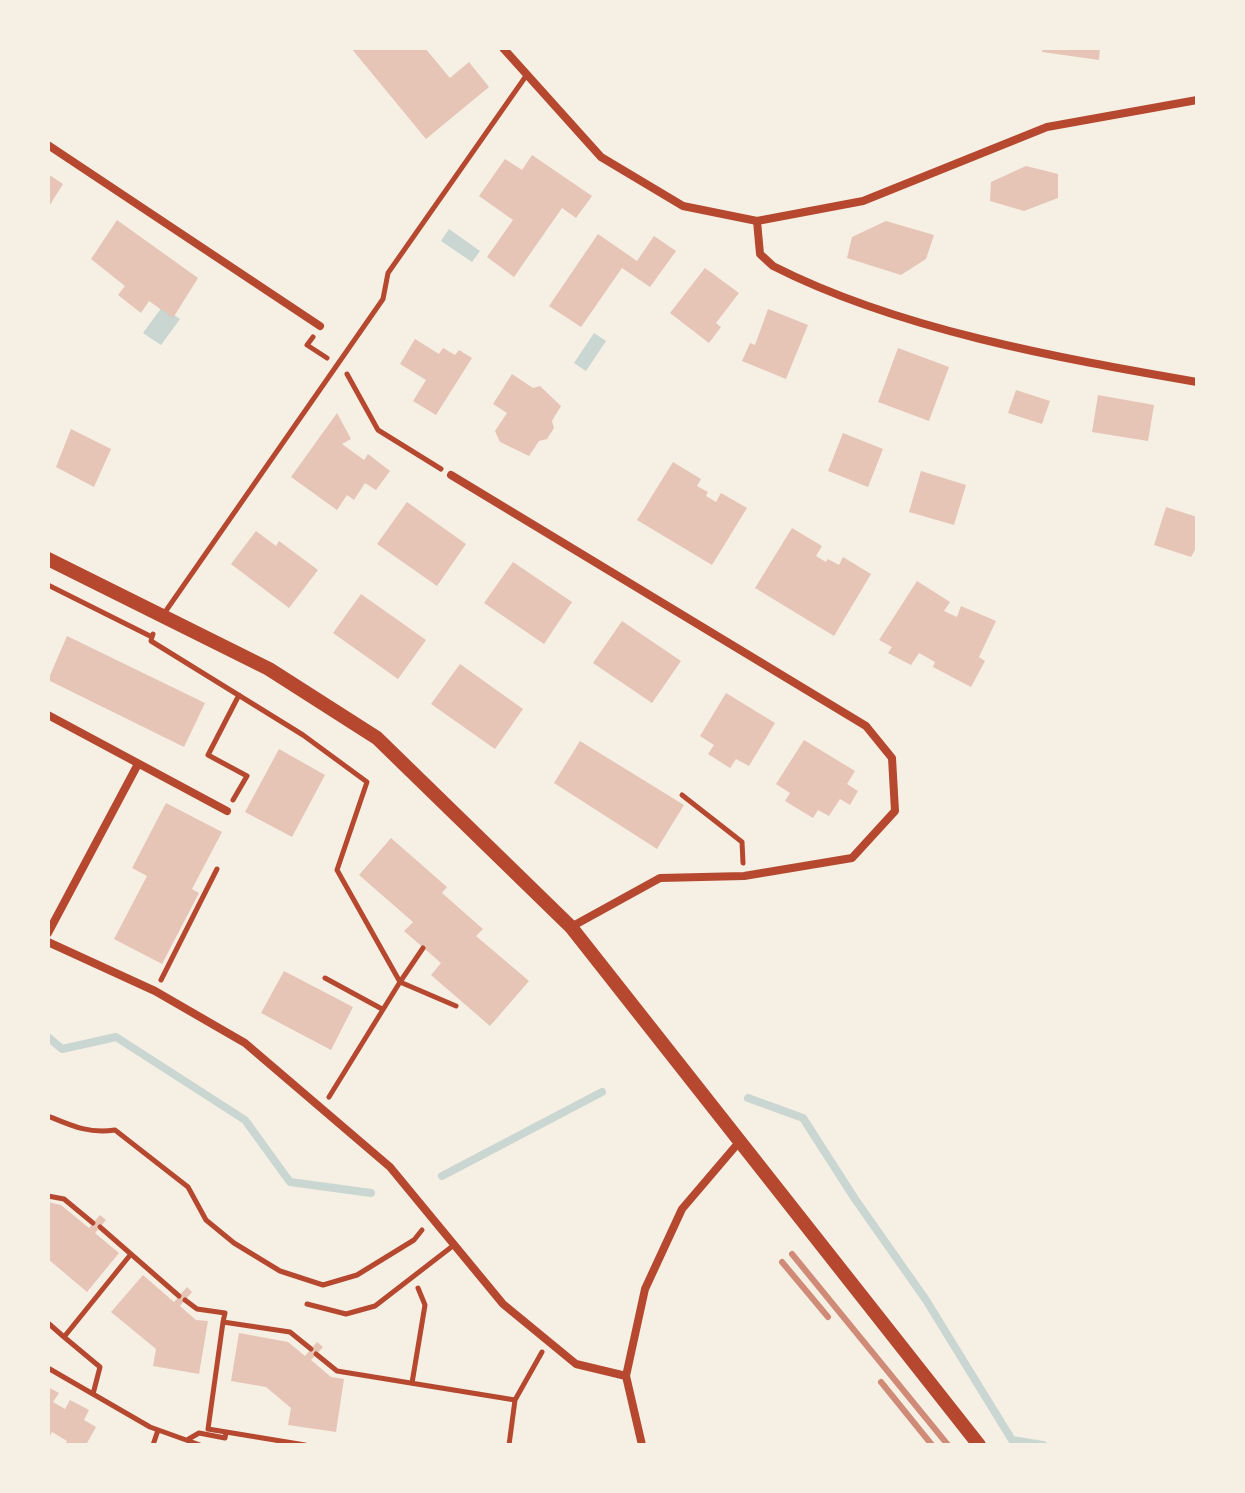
<!DOCTYPE html>
<style>
body{margin:0}
#map{position:relative;width:1245px;height:1493px;overflow:hidden;background:#f6efe4;font-family:"Noto Sans",sans-serif}
canvas{display:block}
.frame{position:absolute;inset:0;border:50px solid #f6efe4;pointer-events:none}
</style>
<div id="map">
<canvas width="1245" height="1493"></canvas>
<div class="frame"></div>
</div>
<script>
const ctx = document.querySelector('canvas').getContext('2d');
ctx.lineJoin = 'round';
function paint(path, color) { ctx.fillStyle = color; ctx.fill(path, 'evenodd'); }
function stroke(path, color, width, dash) { ctx.strokeStyle = color; ctx.lineWidth = width; ctx.lineCap = dash ? 'butt' : 'round'; ctx.setLineDash(dash || []); ctx.stroke(path); }
paint(new Path2D(`
 M449,229L480,251L472,262L441,241Z
 M162,307L180,319L161,345L143,333Z
 M594,333L606,341L586,371L574,363Z`), '#c9d6d2');
stroke(new Path2D(`
 M48,1037L62,1049L116,1037L245,1120L290,1182L371,1193
 M748,1098L803,1118L855,1199L926,1300L1012,1440L1043,1445
 M442,1176L602,1092`), '#c9d6d2', 8);
paint(new Path2D(`
 M351,48H425L450,78L469,62L489,87L426,139Z
 M1043,48H1100L1099,60L1042,52Z
 M532,155L592,196L576,218L562,208L514,277L487,257L513,220L479,196L505,159L522,170Z
 M1026,166L1058,174V198L1024,211L990,201L991,182Z
 M48,174L63,184L48,208Z
 M117,220L198,278L173,318L149,301L141,313L118,295L125,286L91,259Z
 M886,221L934,235L926,259L901,275L847,258L852,237Z
 M598,234L637,261L654,236L676,251L650,287L622,268L581,327L549,306Z
 M705,268L739,293L716,323L721,327L709,343L670,313Z
 M768,309L808,325L786,379L742,361L750,343L755,345Z
 M415,339L439,354L443,348L455,355L459,350L472,358L436,415L413,401L426,380L400,364Z
 M898,348L949,367L929,421L878,402Z
 M512,374L533,388L540,386L561,406L552,421L554,428L547,439L539,441L529,456L500,442L495,431L507,413L493,404Z
 M1016,390L1050,401L1042,424L1008,413Z
 M1098,395L1154,405L1148,441L1092,432Z
 M337,413L351,439L342,444L364,460L368,454L390,471L376,490L365,483L354,500L347,495L337,510L291,477Z
 M71,429L111,449L94,487L56,467Z
 M843,433L883,449L868,487L828,471Z
 M673,462L701,479L697,486L708,492L706,496L716,502L721,493L747,508L712,565L637,520Z
 M921,471L966,485L954,525L909,512Z
 M407,502L466,544L437,586L377,544Z
 M1166,507L1197,517V546L1191,557L1154,545Z
 M792,528L822,546L816,556L826,562L828,559L839,565L843,557L871,574L834,636L755,588Z
 M256,531L276,546L279,541L318,570L289,608L231,564Z
 M513,562L572,602L544,644L484,603Z
 M917,581L950,602L944,611L957,617L961,606L996,621L979,657L985,661L971,687L933,667L935,662L919,653L911,665L888,653L892,647L879,640Z
 M361,594L426,640L398,679L333,633Z
 M622,621L681,661L652,703L593,663Z
 M67,636L205,703L184,747L48,680Z
 M460,664L523,709L495,749L431,704Z
 M726,693L775,723L749,766L736,759L730,768L708,754L714,745L700,736Z
 M804,740L855,771L847,784L858,791L850,805L840,799L829,816L818,810L813,818L785,801L790,793L776,784Z
 M580,741L684,805L657,849L554,783Z
 M279,749L325,775L292,837L245,812Z
 M166,803L222,832L192,889L199,893L162,964L114,939L147,876L132,868Z
 M391,838L447,887L442,893L483,929L476,936L529,981L490,1026L431,975L441,963L404,931L413,922L359,875Z
 M284,971L353,1007L331,1050L261,1013Z
 M48,1202L61,1205L89,1228L100,1215L106,1220L95,1233L119,1253L87,1292L48,1259Z
 M143,1275L174,1302L187,1287L192,1292L180,1306L196,1320L208,1321L199,1374L153,1366L156,1349L111,1312Z
 M239,1333L288,1342L305,1356L317,1342L323,1347L311,1360L331,1377L344,1379L336,1432L288,1425L291,1408L266,1387L231,1381Z
 M48,1387L59,1393L53,1402L65,1409L70,1400L89,1410L84,1420L96,1427L86,1445H65L67,1441L52,1432L48,1439Z`), '#e6c5b7');
stroke(new Path2D(`
 M313,337L307,345L327,358
 M347,374L378,430L441,469
 M48,585L152,637L153,634
 M152,637L151,641L303,735L367,782L337,870L400,982L423,948
 M682,795L742,842L743,863
 M233,800L247,776L208,755L239,695
 M325,978L382,1009
 M161,980L217,869
 M329,1097L400,982L456,1006
 M48,1116C72,1126 89,1134 115,1130L188,1187L206,1220L234,1243L280,1271L323,1285L357,1275L414,1240L422,1230
 M48,1196L64,1199L93,1223
 M100,1227L179,1296
 M185,1300L197,1309L225,1313L223,1322L290,1332L311,1349
 M223,1322L208,1429L305,1445
 M48,1323L64,1337
 M316,1354L337,1371L515,1400
 M48,1368L150,1427L200,1445
 M412,1383L425,1305L418,1288
 M93,1394L100,1367L64,1337L131,1254
 M187,1440L199,1433L225,1438L226,1432
 M153,1445L158,1430
 M509,1445L515,1400L542,1352`), '#b5482f', 5);
stroke(new Path2D(`
 M163,615L383,299L388,273L526,76
 M307,1304L346,1314L375,1306L454,1245`), '#b5482f', 5);
stroke(new Path2D(`
 M503,48L601,157L683,206L757,221L863,201L1047,127L1197,100
 M48,145L320,326
 M757,221L760,254L773,266C899,330 1059,358 1197,382
 M451,475L866,726L892,758L895,811L852,858L744,876L660,878L571,927
 M48,715L227,811
 M48,933L138,764
 M48,942L155,991L245,1043L390,1167L503,1304L576,1364L626,1376
 M642,1445L626,1376L645,1289L682,1209L740,1141`), '#b5482f', 8);
stroke(new Path2D(`
 M48,559L269,669L377,738L571,927L979,1445`), '#b5482f', 14);
stroke(new Path2D(`
 M792,1254L948,1445
 M782,1262L828,1317
 M881,1382L932,1445`), '#cf8b77', 6);
</script>
